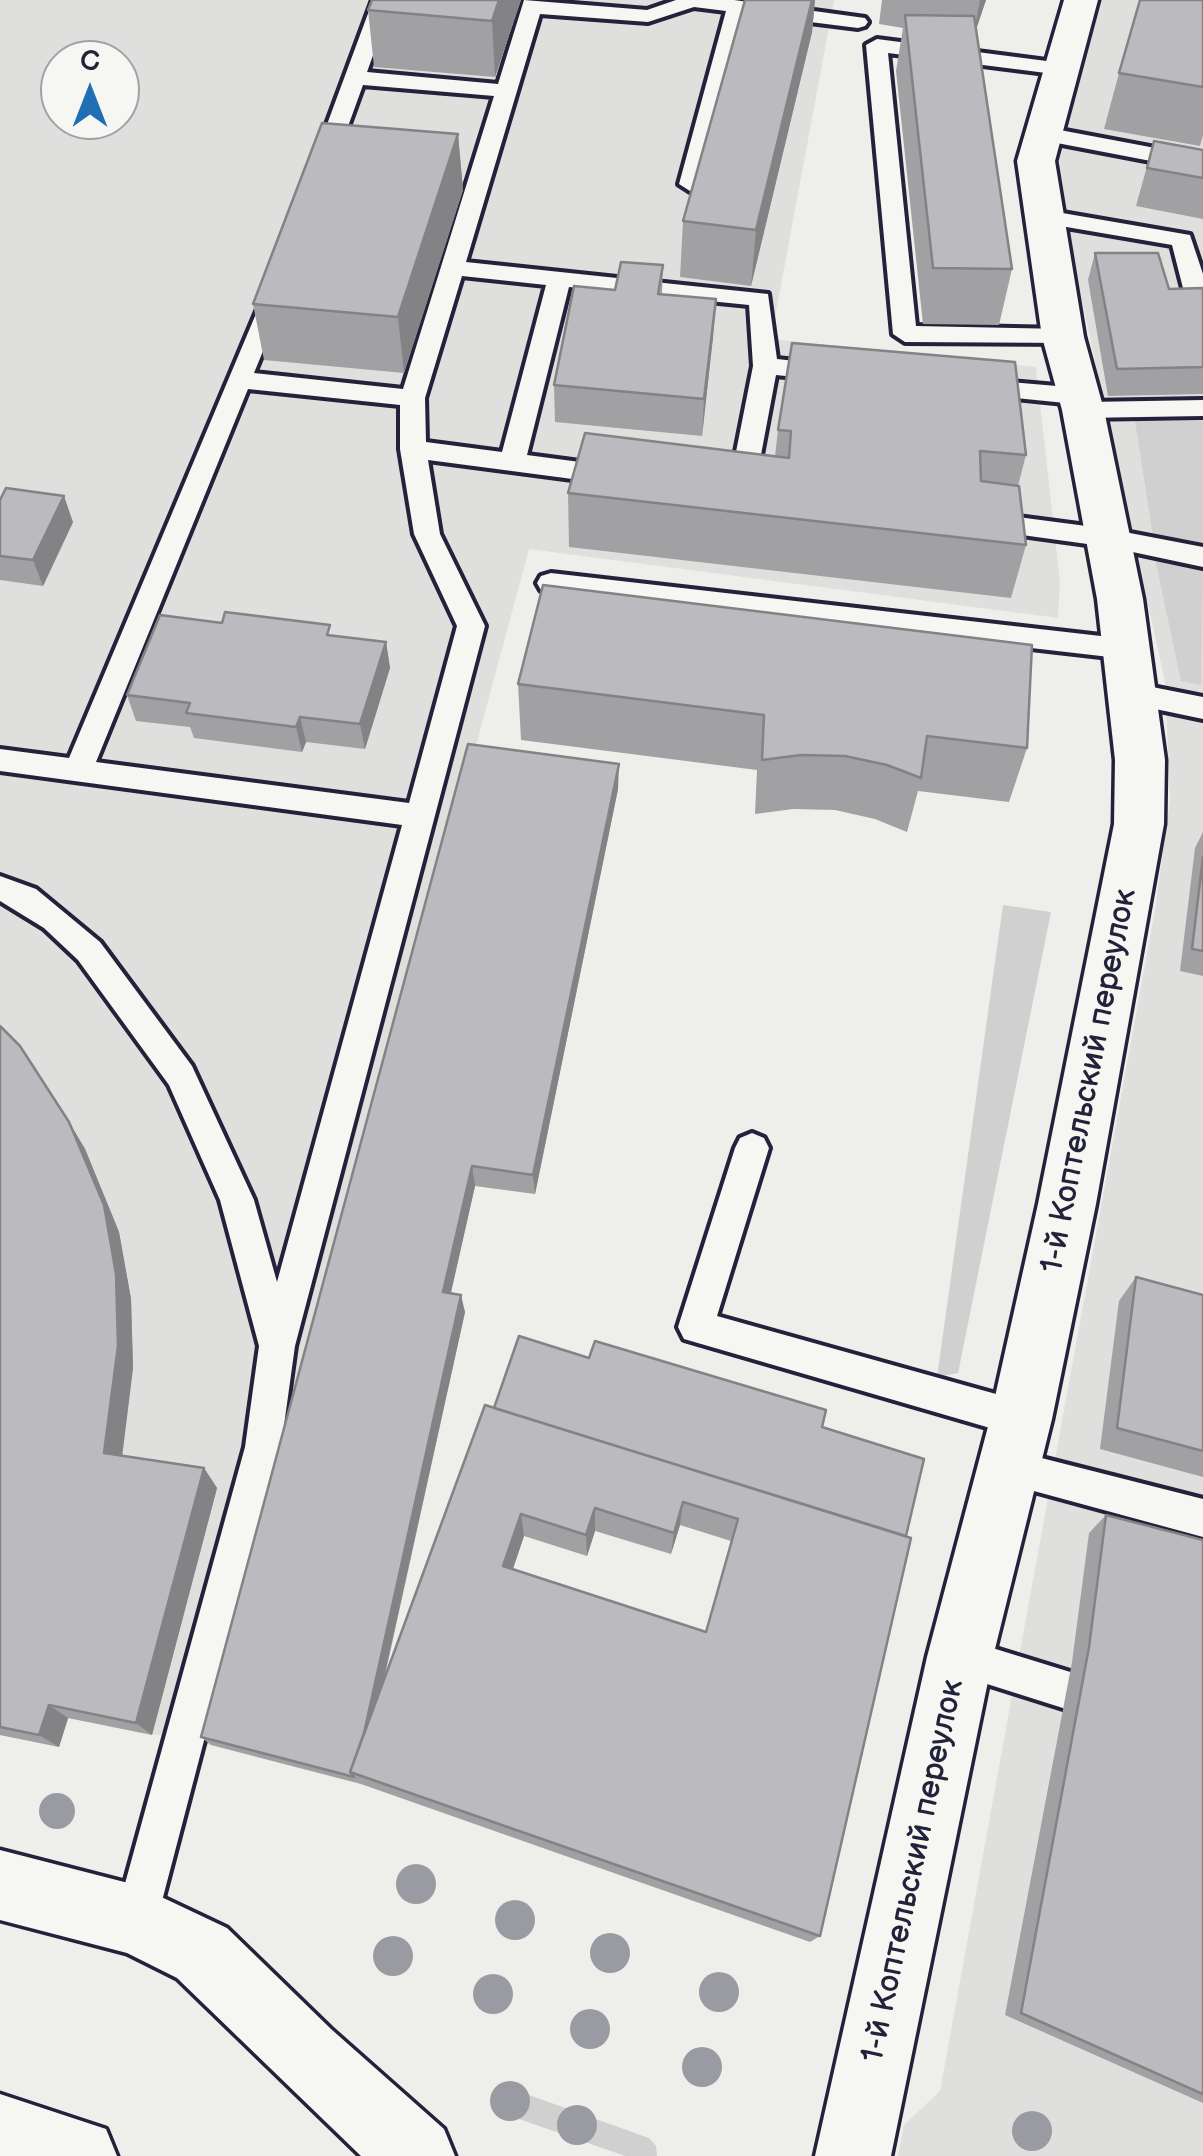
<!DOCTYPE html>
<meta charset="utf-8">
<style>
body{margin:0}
#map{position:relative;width:1203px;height:2156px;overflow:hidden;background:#eeeeeb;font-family:"Balsamiq Sans",sans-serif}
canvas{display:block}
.north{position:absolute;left:40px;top:40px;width:100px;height:100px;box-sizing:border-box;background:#f6f6f2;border:2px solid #a1a1a9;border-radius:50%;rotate:0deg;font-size:28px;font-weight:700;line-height:40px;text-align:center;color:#22223b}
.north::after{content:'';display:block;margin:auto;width:35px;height:45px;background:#1f6fb2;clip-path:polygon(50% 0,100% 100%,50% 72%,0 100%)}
</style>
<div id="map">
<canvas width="1203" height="2156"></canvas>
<div class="north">С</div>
</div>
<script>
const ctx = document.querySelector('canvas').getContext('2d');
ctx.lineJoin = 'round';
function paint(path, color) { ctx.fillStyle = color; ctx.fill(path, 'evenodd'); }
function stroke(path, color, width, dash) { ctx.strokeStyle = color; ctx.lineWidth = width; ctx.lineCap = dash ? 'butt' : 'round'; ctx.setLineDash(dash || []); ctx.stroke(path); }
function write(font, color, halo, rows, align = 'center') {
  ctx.font = font + ' "Balsamiq Sans",sans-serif'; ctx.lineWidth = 9; ctx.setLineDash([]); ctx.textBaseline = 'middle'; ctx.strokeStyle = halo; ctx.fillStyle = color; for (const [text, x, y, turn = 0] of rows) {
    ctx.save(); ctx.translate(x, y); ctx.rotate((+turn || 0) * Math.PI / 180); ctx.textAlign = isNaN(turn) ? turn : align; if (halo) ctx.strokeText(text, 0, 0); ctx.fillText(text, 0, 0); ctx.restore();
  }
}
paint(new Path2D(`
 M0,0H834L771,339L1036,367L1060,582L1058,618L529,549L470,768L618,789L535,1194L475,1186L447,1308L465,1312L361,1784L211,1745L69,1718L59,1747L0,1735ZM60,60H120V120H60Z
 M1097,0H1203V2156H898L904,2125L940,2091L1155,910L1170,801L1165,682L1052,163Z`), '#dfdfde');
paint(new Path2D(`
 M1135,421H1203V546L1153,536Z
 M1154,554L1203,565L1201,685L1181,681Z
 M1003,905L1051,912L958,1373L937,1377Z
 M504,2086L649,2138L656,2146L657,2156H625L502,2113L496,2110L494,2096Z`), '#d0d0d1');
const service = new Path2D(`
 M373,0H393L367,72L498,84L524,0L647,10L676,0H734L865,18L868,22L865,26L858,28L746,14L701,184L690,191L679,184L726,11L694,7L648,22L540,14L466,262L768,294L777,359L832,365L844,373L832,381L776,375L754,492L750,498H732L728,492L753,366L749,305L569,287L527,455L618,467L627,470L631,476L627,482L618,485L428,460L440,534L485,626L295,1346L281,1447L157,1920L151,1935L136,1941L121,1935L115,1920L245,1447L259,1346L220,1200L169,1085L78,960L44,928L0,901V876L36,889L100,942L192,1066L254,1200L277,1282L402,825L0,771V749L69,758L266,290H282L286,295L254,373L403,389L494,96L363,85L334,165L323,172L315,170L312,165ZM462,276L546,285L502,452L426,442L425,398ZM248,389L400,405V449L414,534L457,626L409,803L96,762Z
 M877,39L1062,63L1073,69L1062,75L888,53L916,326L1063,329L1072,331L1075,337L1072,343L905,342L893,334L866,45Z
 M1044,127L1203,157V171L1036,139L1033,134Z
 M1045,210L1190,235L1203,274V304L1189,301L1185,296L1172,245L1037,222L1034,217Z
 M975,379L1080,388L1089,390L1092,396L1089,402L1203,400V416L1083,418L1070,410L1075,404L966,393L963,387Z
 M980,512L1109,529L1203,547V567L1109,547L971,528L967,521L971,514Z
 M551,573L1127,639L1137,642L1141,649L1137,656L1127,659L551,593L541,590L537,583L541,576Z
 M1132,683L1203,697V719L1122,702L1118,694L1122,686Z
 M752,1133L764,1138L769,1148L717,1316L1021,1401L1034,1407L1039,1419L1034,1431L1021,1437L684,1339L678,1327L735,1148L740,1138Z
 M1010,1450L1203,1499V1537L997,1481L992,1468L997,1455Z
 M960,1638L1080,1675L1086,1689L1080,1703L1066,1709L946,1671L941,1657L946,1643Z`);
const tertiary = new Path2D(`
 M1064,0H1098L1055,161L1084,337L1104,410L1143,599L1165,760L1164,824L1096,1204L1052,1419L993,1657L891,2156H815L927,1657L990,1419L1038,1204L1114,824L1115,760L1097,599L1062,410L1042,337L1017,161Z`);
const primary = new Path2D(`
 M0,1850L136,1885L227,1928L331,2029L444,2129L455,2156H361L177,1978L127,1953L0,1920Z
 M0,2094L106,2129L117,2156H0Z`);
stroke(service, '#22223b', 8);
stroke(tertiary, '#22223b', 7);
stroke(primary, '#22223b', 7);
paint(service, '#f6f6f2');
paint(tertiary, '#f6f6f2');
paint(primary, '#f6f6f2');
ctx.fillStyle = '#9a9aa3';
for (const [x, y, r] of [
 [57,1811,18],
 [416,1884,20],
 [515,1920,20],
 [610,1953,20],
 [393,1956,20],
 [719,1992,20],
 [493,1994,20],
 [590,2029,20],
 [702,2067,20],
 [510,2101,20],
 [577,2125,20],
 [1032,2131,20]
]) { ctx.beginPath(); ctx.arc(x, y, r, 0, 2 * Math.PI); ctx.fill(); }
paint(new Path2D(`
 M372,0H521L495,77L374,67L368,10Z
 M745,0H815L812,32L751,286L680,277L683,221Z
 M882,0H986L976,30L1012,269L999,325L923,324L896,71L903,28L879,24Z
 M1203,0V135L1200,146L1104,129L1119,73Z
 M458,134L463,190L404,373L264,360L253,304Z
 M1154,141L1203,150V219L1136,206Z
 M1095,253L1169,289L1203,288V394L1108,396L1088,280Z
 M663,265L662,295L713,337L702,436L555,422L554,385L615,290Z
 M778,430L1026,455L1018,486L1026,545L1011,598L569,547L568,493L775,456Z
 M0,500L73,522L43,586L0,580Z
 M332,635L386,642L390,668L365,749L306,742L302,752L194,738L190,727L136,721L127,695Z
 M518,684L1027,748L1009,802L918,791L907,832L875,819L835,810L793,809L755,814L757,770L521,740Z
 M618,789L535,1194L475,1186L451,1293L465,1312L384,1680L493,1408L822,1427L906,1536L820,1936L810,1942L361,1784L211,1745L201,1737ZM680,1525L731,1541L706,1632L513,1569L524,1536L587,1556L595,1531L671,1554Z
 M1203,832V976L1180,971L1195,848Z
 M0,1026L69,1122L85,1149L119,1232L131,1299L133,1368L122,1456L204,1468L217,1488L152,1735L68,1718L59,1747L0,1735Z
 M1136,1277L1203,1295V1477L1100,1449L1119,1301Z
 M1106,1515L1203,1540V2103L1005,2015L1072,1662L1089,1533Z`), '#a1a1a4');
paint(new Path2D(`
 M499,0H521L495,77L492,21Z
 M812,0H815L812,32L751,286L756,230Z
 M980,0H986L973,38Z
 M458,134L463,190L404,373L398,317Z
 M716,299L713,337L702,436L704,399Z
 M64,496L73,522L43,586L33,560Z
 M386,642L390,668L365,749L360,724Z
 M300,717L306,742L302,752L296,727Z
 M619,764L618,789L535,1194L533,1175Z
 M69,1122L85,1149L119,1232L131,1299L133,1368L120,1473L104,1453Z
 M472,1166L475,1186L447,1309L443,1292Z
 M461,1295L465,1312L362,1776L355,1774Z
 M204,1468L217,1488L152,1735L136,1723Z
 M683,1502L680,1525L671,1554L674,1533Z
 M595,1508V1531L587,1556L586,1535Z
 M521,1514L524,1536L507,1586L503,1566Z
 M49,1705L68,1718L59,1747L39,1735Z`), '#838386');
const building = new Path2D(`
 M372,0H499L492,21L368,10Z
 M745,0H812L756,230L683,221Z
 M1140,0H1203V87L1119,73Z
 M905,15L974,16L1012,269L933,268Z
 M322,123L458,134L398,317L253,304Z
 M1154,141L1203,150V178L1147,168Z
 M1095,253H1158L1169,289L1203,288V367L1117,369Z
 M621,262L663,265L658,294L716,299L704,399L554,385L574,286L615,290Z
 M792,343L1015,362L1026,455L980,451L981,481L1019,486L1026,545L568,493L585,433L789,458L791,431L778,430Z
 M6,488L64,496L33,560L0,556V500Z
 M543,585L1032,645L1027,748L927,736L921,778L887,765L845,756L801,755L762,760L764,715L518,684Z
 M225,612L330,625L327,635L386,642L360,724L300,717L296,727L186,713L190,703L127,695L160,615L222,623Z
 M468,744L619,764L533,1175L472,1166L443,1292L461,1295L364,1733L350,1772L354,1777L201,1737Z
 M1203,857V951L1192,949Z
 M0,1026L20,1046L69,1122L104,1205L116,1274L118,1346L104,1453L204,1468L136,1723L49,1705L39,1735L0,1727Z
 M1136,1277L1203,1295V1451L1117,1428Z
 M519,1336L589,1358L595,1341L826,1410L822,1427L924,1459L906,1536L494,1408Z
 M485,1405L911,1538L820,1936L350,1772ZM683,1502L738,1519L706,1632L503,1566L521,1514L586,1535L595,1508L674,1533Z
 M1106,1515L1203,1540V2094L1021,2013L1089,1647Z`);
paint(building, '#bbbbbf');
stroke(building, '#838386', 2.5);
write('32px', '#22223b', '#f6f6f2', [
 ["1-й Коптельский переулок",1090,1081,-79],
 ["1-й Коптельский переулок",914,1871,-78]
]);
</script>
